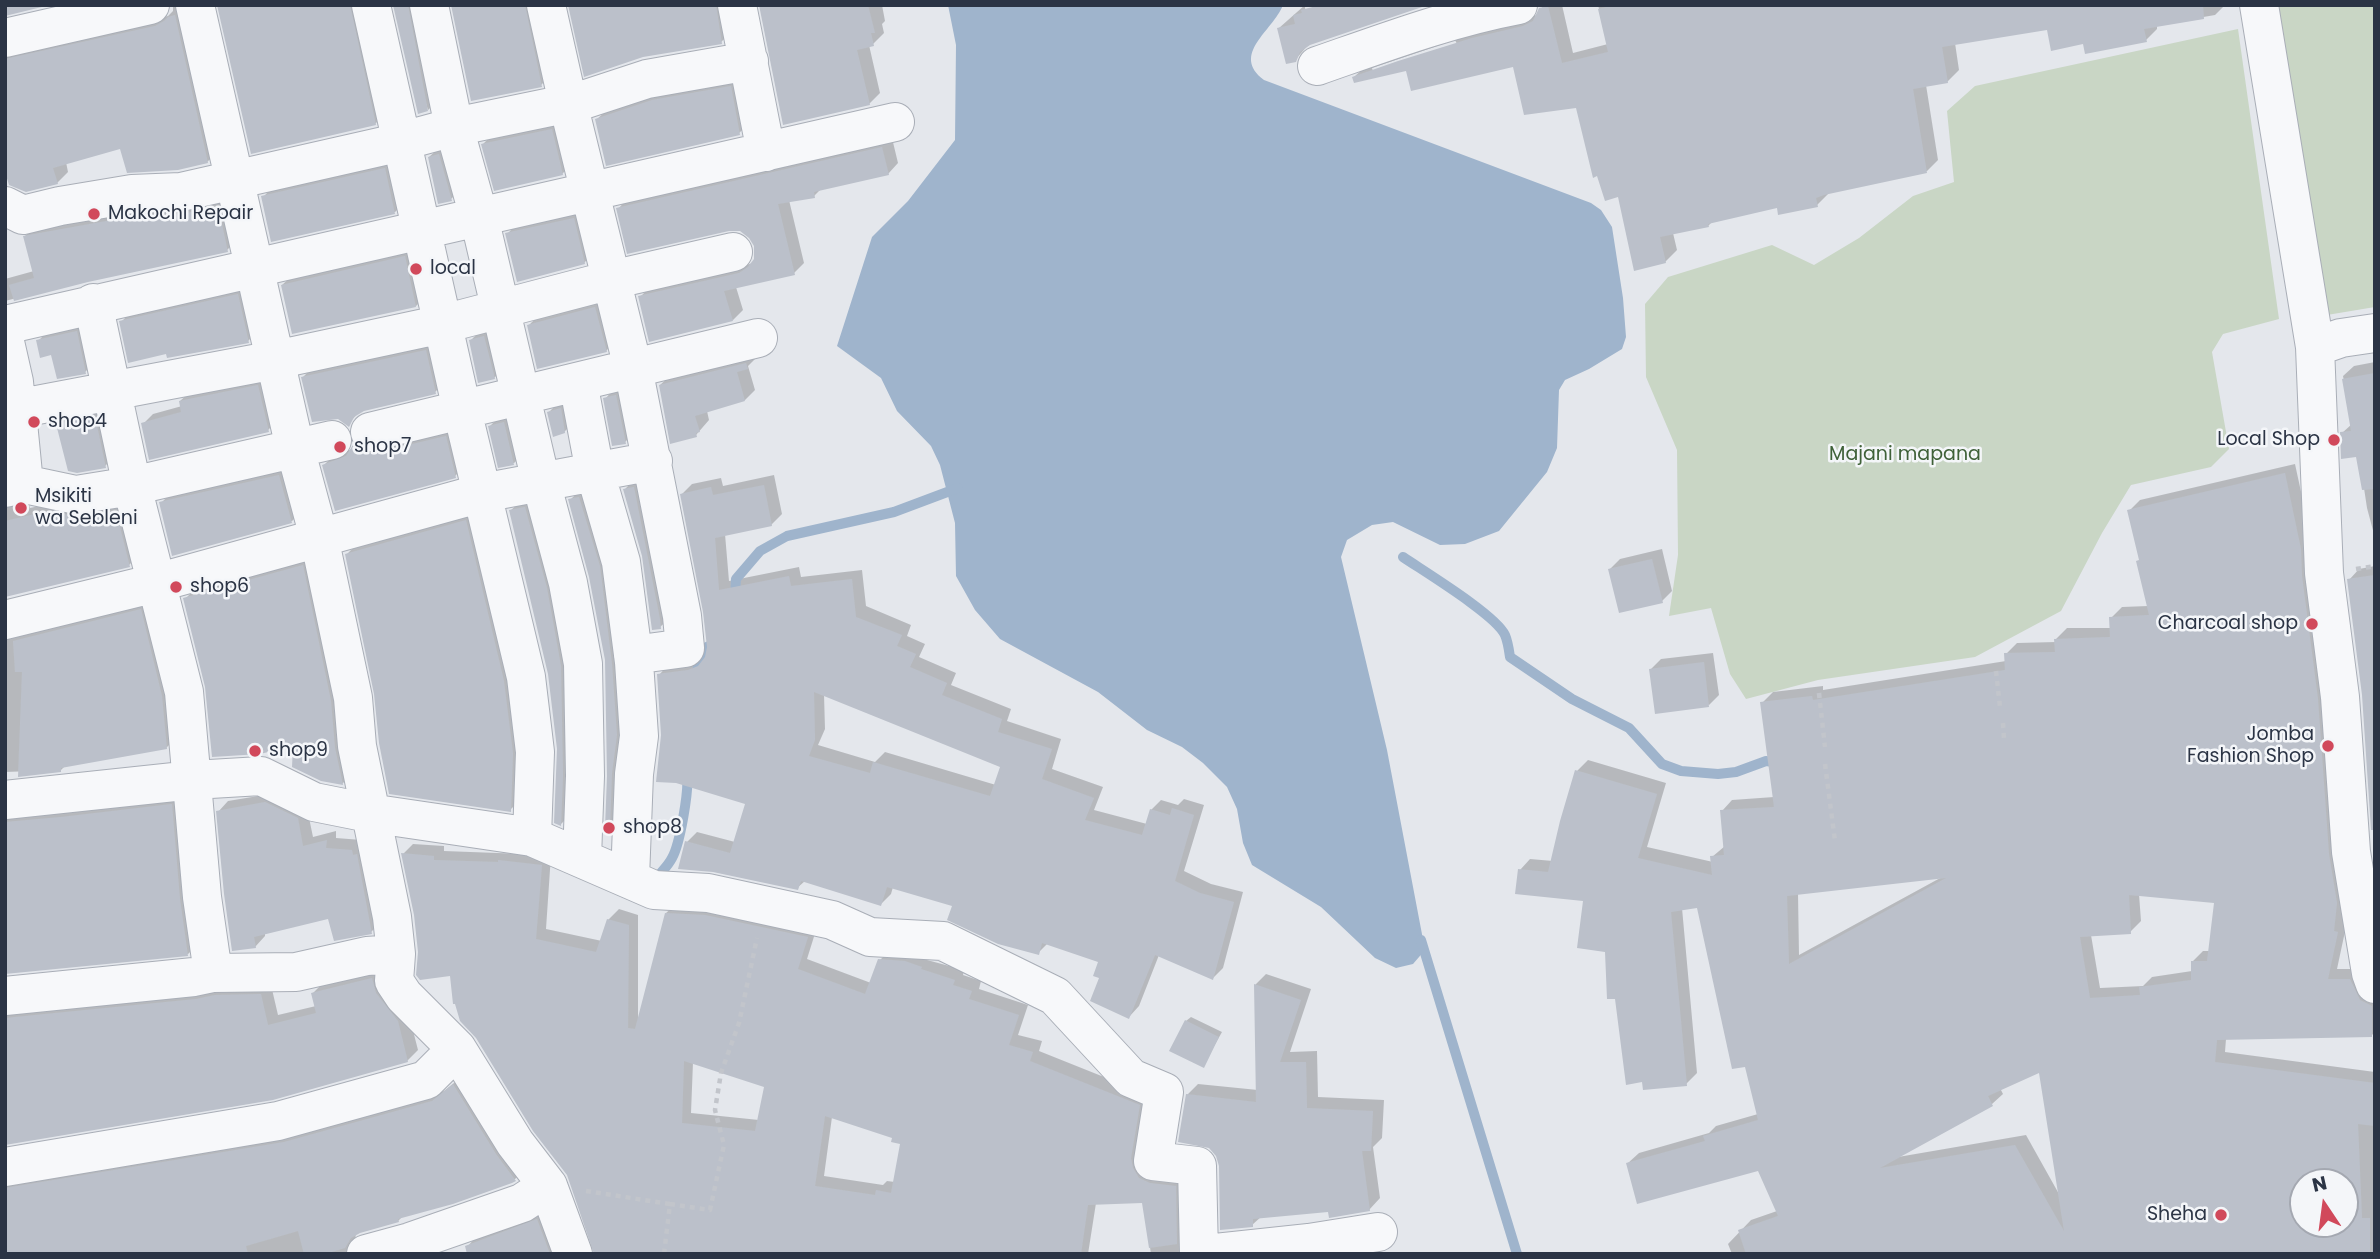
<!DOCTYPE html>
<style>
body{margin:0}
#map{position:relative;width:2380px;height:1259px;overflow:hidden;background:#e4e7ec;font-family:Poppins,sans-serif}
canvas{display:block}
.frame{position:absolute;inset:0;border:7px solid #2b3445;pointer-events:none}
.north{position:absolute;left:2289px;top:1168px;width:70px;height:70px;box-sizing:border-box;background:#f4f6f9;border:2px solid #a4a8b1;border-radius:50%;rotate:347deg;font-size:19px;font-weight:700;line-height:28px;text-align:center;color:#2b3445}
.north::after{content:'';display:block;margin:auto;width:24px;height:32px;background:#d1495b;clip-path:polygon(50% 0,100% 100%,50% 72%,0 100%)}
</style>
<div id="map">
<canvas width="2380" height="1259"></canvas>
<div class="frame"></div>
<div class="north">N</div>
</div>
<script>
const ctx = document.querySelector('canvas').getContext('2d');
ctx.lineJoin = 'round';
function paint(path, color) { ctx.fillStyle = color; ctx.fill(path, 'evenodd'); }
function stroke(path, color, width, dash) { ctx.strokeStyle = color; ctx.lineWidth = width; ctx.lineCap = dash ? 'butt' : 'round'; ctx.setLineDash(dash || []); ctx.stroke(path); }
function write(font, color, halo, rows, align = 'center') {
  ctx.font = font + ' Poppins,sans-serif'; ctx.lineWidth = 5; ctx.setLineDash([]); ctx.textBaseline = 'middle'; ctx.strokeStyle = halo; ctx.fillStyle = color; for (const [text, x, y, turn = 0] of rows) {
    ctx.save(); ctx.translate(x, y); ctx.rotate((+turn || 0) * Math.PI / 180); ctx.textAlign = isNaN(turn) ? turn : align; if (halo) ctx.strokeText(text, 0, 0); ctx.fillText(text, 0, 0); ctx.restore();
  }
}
paint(new Path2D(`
 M2278,5H2375V307L2327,315Z
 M2238,29L2279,319L2223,334L2212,352L2229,449L2211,467L2131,485L2102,533L2061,611L1975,657L1818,680L1746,699L1730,674L1711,608L1669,616L1678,555L1677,450L1646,377L1645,304L1668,277L1772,245L1814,265L1859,238L1913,196L1954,182L1947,111L1975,86Z`), '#c9d6c5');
paint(new Path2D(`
 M948,5H1283C1273,31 1230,54 1264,80L1591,203L1601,210L1612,227L1623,298L1626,337L1622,349L1589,369L1565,380L1559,390L1557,448L1547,472L1499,531L1465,544L1440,545L1393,522L1372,525L1347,540L1341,557L1387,750L1425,950L1413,964L1396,968L1375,958L1321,907L1252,865L1243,843L1237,809L1227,787L1203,763L1182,747L1147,730L1098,692L1000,639L975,610L956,576L955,523L940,465L931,446L897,411L881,378L837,346L872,237L908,201L955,140L956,45Z`), '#9fb4cc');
paint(new Path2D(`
 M173,5H186L219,151L207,162L121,147L66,162L68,172L57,183L5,165V45L21,49L168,16L173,11Z
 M219,5H362L386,113L375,124Z
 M395,5H420L439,99L428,110Z
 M453,5H537L552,74L541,85Z
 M570,5H727L733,31L721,42Z
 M761,5H882L885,21L882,24L884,33L873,44L869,45L880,93L869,104Z
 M1305,5H1312L1305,7L1309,44L1295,60L1279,28Z
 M1544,5H1562L1573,53L1608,44L1598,5H2225L2215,15L2157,25V29L2146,40L2084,42L2048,28L1955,43L1959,70L1947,82L1926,85L1938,160L1927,171L1829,193L1817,205L1778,206L1713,221L1708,226L1673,233L1677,250L1665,262L1619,195L1577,106L1515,65L1407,69L1354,77L1366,66L1461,34L1537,15ZM1455,40L1457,44L1373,71L1372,68Z
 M741,77L750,123L739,133L596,120L607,110L664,91Z
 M562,120L572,164L562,174L483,144L493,134Z
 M892,138L898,163L888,174L822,188L814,196L789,200L804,263L794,273L736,287L743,310L733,320L640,297L650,287L750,264L754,261L756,246L751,236L741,230L618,209L628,198Z
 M440,147L461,189L451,199L429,157Z
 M395,159L405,202L395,212L272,240L263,197L273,187Z
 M230,195L239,238L227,250L87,280L5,301V279L34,271L25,236L37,224Z
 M584,209L594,252L584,263L507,234L517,224Z
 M415,247L426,296L416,306L282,285L293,275Z
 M248,285L258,331L248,341L167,352L121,322L131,312Z
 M605,298L616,340L606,351L529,325L539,315Z
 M86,322L95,362L85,372L52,353L38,341L48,331Z
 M494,327L504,368L494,378L471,340L481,330Z
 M436,341L445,382L435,392L360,411L349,423L303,377L313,367Z
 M757,357L748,366L755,390L745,400L707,411L709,420L696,435L660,385L671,375Z
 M2375,362V538L2367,508L2359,455L2342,433L2352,424L2343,376L2354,366Z
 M268,376L278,420L268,430L143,424L153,414L182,406L180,401L191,391Z
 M626,386L635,432L625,442L605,399L615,388Z
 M570,399L575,421L564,432L549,412L559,402Z
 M110,402L120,451L105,466L58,424L74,409Z
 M514,413L524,453L514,463L500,466L490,426L500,416Z
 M456,427L465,466L455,476L324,465L334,455L353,449L364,436Z
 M2295,464L2311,538L2350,908L2337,969H2361L2375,992V1032L2371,1036L2226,1039L2225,1052L2375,1072V1254H1732L1728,1244L1751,1220L1777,1211L1759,1169L1628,1163L1639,1153L1709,1133L1716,1126L1758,1114L1746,1065L1699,906L1682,908L1697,1073L1686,1084L1617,997L1607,950L1585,899L1520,870L1530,859L1553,861L1577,771L1588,760L1666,783L1647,847L1713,862L1712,857L1725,846L1722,811L1732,800L1774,797L1762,703L1773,692L1823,686V690L2006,661V654L2017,643L2056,642V639L2067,628H2112L2111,618L2122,607L2148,606L2141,559L2129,511L2140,500ZM1942,877L1799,955L1798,893ZM2139,894L2216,902L2210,951H2203L2192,962V971L2152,977L2143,986L2100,988L2091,935L2130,932L2141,921ZM2040,1070L2059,1194L2026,1135L1898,1157L1992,1104L2003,1094L2000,1088ZM2303,1182H2345V1224H2303Z
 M289,465L302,511L292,521L173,554L161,503L171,493Z
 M774,475L782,514L771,525L725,534L729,581L799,567L801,577L862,570L866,606L911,625L907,636L925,644L919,657L956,673L951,685L1011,709L1007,721L1061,739L1052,769L1103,787L1094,810L1147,824L1151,810L1161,800L1178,805L1184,799L1204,805L1184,871L1211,884L1243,892L1223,968L1213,978L1159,955L1139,1006L1129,1017L1101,978L1100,961L1048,943L1038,953L954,904L893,887L891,894L881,904L805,881L797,888L687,842L697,832L735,842L747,803L663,735L659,675L669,664L706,657L709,647L705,612L682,494L692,484L721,478L723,486ZM824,694L1002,766L996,785L885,752L875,762L818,745L825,729Z
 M644,478L671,617L660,627L644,556L625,489L635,479Z
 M589,488L622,653L620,816L609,826L606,660L591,577L570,500L580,490Z
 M5,495L22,499L23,506L29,505L30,508L61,501L127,500L140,554L129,565L5,596Z
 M535,498L571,655V814L561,824L558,750L549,672L510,511L521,501Z
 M476,511L514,670L520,800L510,810L377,696L347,554L357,544Z
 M1662,549L1672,591L1662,601L1610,569L1620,559Z
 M312,556L352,774L342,784L295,744L207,687L185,599L195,589Z
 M2375,566V778L2349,580L2359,569Z
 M152,599L178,736L166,748L65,766L61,770L5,772V627Z
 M1713,653L1719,695L1709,705L1651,669L1661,659Z
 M276,793L307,808L313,837L336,831V838L362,840L381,922L371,932L329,917L265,933V936L255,947L218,812L228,801Z
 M182,795L198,944L188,954L5,972V809Z
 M413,844L444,846V851L551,855L546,929L602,941L608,920L619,909L638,915V1021L666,913L677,903L817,927L807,959L871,983L880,960L890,950L964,970L963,975L981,981L979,989L1028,1005L1018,1035L1042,1041L1039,1051L1149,1095L1185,1176L1190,1254H1151L1143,1201L1096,1203L1088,1254H992L568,1174L452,974L419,952L415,914L403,854ZM693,1062L766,1086L759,1120L691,1113ZM832,1117L894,1137L902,1143L895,1182L887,1181L883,1185L824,1176Z
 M382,968L408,1011L418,1050L407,1061L5,1143V1005L271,985L278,1015L316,1006L313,993L323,983Z
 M1266,974L1311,989L1290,1052L1317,1051L1318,1097L1384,1100L1382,1138L1373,1147L1380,1198L1369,1210H1329L1262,1216L1252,1225L1187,1095L1198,1084L1258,1090L1255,985Z
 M1191,1017L1222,1032L1203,1066L1186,1021Z
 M464,1075L525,1169L515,1179L452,1202L403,1216L398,1221L356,1233L354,1248L357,1254H5V1176L295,1133L444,1091Z
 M547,1210L564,1254H469L467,1247L477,1236Z`), '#0003');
stroke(new Path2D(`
 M1403,557C1425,572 1496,615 1505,635C1508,642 1509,650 1510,657L1572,699L1629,728L1662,764L1681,771L1718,774L1736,772L1766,761L1781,763
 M735,598L736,579L760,551L787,536L894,512L958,488
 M698,677L697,671L703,649L717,642
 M656,879C661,872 668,866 672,858C680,844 689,791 687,776
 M1421,940L1517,1254`), '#9fb4cc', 10);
paint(new Path2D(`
 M5,5H50L5,16Z
 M217,5H350L376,125L251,154Z
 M393,5H408L428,111L418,114Z
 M451,5H525L542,87L471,101Z
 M568,5H716L722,44L643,57L584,77Z
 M759,5H868L875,33H871L874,46L857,50L870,105L783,125Z
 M1320,5H1428L1310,45L1300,52L1296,62L1286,64L1277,28L1295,24L1293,15L1302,13L1301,10Z
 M1614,5H2203L2204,19L2144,29L2147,42L2085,54L2083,44L2051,51L2047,30L1942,47L1948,83L1913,89L1927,173L1824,195L1816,198L1818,207L1778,215L1777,208L1708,224L1709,227L1660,237L1666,263L1634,271L1618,197L1605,201L1597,176L1593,178L1576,108L1524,115L1513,67L1411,91L1406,71L1354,83L1352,77L1398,61L1472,38L1523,26L1533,21L1539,8L1548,6L1562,63L1608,52L1598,9Z
 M175,15L208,163L178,170L127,173L120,149L53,168L58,184L26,192L9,185L5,172V59L155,26L164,21L168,17Z
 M731,86L740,135L606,166L595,119L652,100Z
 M552,129L563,175L494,191L481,144Z
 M882,147L889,175L814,192L815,198L778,204L795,275L724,291L733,321L649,342L638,296L739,273L748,267L754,259V246L749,238L740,231H729L627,254L616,208Z
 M439,154L452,201L438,204L428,157Z
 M385,168L395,214L271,242L261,196Z
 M218,206L228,252L88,282L14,301L9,285L34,278L23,236L134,216L182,214Z
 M574,218L585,264L517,282L505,233Z
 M405,256L416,307L292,334L281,285Z
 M238,294L249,343L167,358L166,354L128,363L119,321Z
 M595,307L607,352L537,369L527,325Z
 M77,331L86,374L57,379L51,355L40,358L36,340Z
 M484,336L495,379L478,383L469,340Z
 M426,350L436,394L364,411L354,417L349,427L338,419L312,422L301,377Z
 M746,363L748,369L737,372L745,401L695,416L700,432L696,433L697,437L670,444L659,385Z
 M2375,373V489L2362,490L2356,457L2341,459L2340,432L2351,431L2342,379Z
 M258,385L269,432L149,460L141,423L181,412L179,401Z
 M616,395L626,444L612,446L603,398Z
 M561,408L565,433L553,437L547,412Z
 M95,416L106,468L77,473L68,471L56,424Z
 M504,422L514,465L498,468L488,426Z
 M446,436L456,478L335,511L322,465L346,456L353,445L363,453H374Z
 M2285,473L2301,549L2302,576L2318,699L2329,854L2337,903L2334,931L2338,932L2328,979H2350L2360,1000L2372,1006V1037L2217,1040L2215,1062L2375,1083V1126L2358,1124L2362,1218H2370V1254H1746L1738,1230L1778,1216L1758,1171L1637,1204L1626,1163L1705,1141L1703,1136L1758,1120L1745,1067L1732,1069L1697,908L1671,912L1687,1086L1643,1090L1642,1082L1626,1085L1615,999H1607L1605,952L1577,948L1583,901L1515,894L1518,869L1548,872L1560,821L1575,770L1657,794L1638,858L1712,875L1710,856L1724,855L1720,810L1774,807L1760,702L1812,696L1813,700L2005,670L2004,653L2055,652L2054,639L2110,637L2109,617L2149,615L2136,561L2139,560L2127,510ZM1946,878L1789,964L1787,896ZM2129,895L2214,903L2207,961H2191V980L2139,987L2140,995L2090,998L2080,937L2131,934ZM2039,1073L2064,1231L2015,1145L1880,1168L1993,1106L1988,1096ZM2303,1182H2345V1224H2303Z
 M279,475L292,523L172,556L159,502Z
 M764,485L772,526L715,538L719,590L789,576L791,586L852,579L856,617L902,635L897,646L916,654L910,667L947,683L942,695L1002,719L998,732L1052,749L1042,779L1094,798L1085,820L1142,835L1150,809L1170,815L1172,808L1194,815L1175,881L1200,893L1234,902L1213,980L1155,955L1129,1019L1090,1001L1099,978L1093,976L1098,962L1042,943L1039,955L998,944L947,920L952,906L887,887L881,906L801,881L798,890L713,872L678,869L685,841L730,853L745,804L676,783L656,782L661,735L657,674L688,670L698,666L705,657L707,647L703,612L680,494L711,487L713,495ZM814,692L1000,767L990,796L873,762L870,773L809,756L815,740Z
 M634,487L660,619L661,629L652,630L642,556L623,489Z
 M579,497L600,566L612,664L617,735L612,773L610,828H605L607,776L605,660L589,577L568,499Z
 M525,507L547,588L561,666L563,776L561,826L554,823L557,749L548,674L509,510Z
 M48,511L79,517L116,511L130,567L5,597V521Z
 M466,520L504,681L513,753L511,812L389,794L379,743L374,694L345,554Z
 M1652,559L1663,603L1619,613L1608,569Z
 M303,565L331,701L335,748L343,785L321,781L292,767L293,746L260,754L212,757L205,687L183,598Z
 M2375,575V830H2371L2362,695L2347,579Z
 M141,609L162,696L167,749L61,768V772L18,777L22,672H15L13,641Z
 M1704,662L1709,707L1655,714L1649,669Z
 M265,802L298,818L303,846L327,840L326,848L352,850L353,855L357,854L372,934L334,941L328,919L254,937L256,948L232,951L224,894L216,811Z
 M172,804L180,899L188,956L5,974V822L61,817Z
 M401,853L434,856V860L498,862V860L542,865L536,939L596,952L607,919L629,925L628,1028L635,1029L665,913L705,915L808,937L798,969L865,994L878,959L905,961L922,967L921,969L955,980L953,985L972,991L969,999L1019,1015L1009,1045L1033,1052L1030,1061L1140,1105L1131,1158L1133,1168L1139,1178L1150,1183L1176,1186L1177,1244L1149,1248L1142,1203L1088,1205L1081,1254H594L567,1175L533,1131L476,1038L460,1021L455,1004H453L450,976L420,980L416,975L418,952L414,915ZM684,1061L764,1087L755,1131L682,1123ZM825,1116L892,1138L891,1142L900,1144L891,1193L876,1190L875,1195L815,1186Z
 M372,978L376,993L398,1021L408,1062L273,1100L5,1145V1018L196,999L215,995L261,994L268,1025L316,1013L311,993Z
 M1254,984L1301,1000L1280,1062H1306L1307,1108L1373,1111L1371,1151H1362L1370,1211L1329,1218L1328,1212L1253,1219V1227L1220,1230L1219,1166L1216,1156L1209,1148L1178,1142L1186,1094L1256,1102Z
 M1185,1020L1219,1037L1204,1068L1169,1051Z
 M453,1084L496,1154L516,1181L512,1183L453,1204L398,1219L399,1222L360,1233L351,1238L345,1248L325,1254H304L298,1231L246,1246L248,1254H5V1188L284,1142L432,1101Z
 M537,1219L550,1254H467L465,1246Z`), '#bbc0ca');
const minor = new Path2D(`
 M195,5L295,448L319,537L353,698L357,746L392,917L396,954
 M371,5L462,410L526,677L535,752L532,837
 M429,5L454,127L479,217L541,482L568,583L583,664L585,776L582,858
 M546,5L568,103L633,368L682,616L685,648L633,655
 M737,5L766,152
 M2259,5L2315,347L2324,573L2340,697L2351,852L2371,973L2375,984
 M5,38L150,5
 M1317,66C1383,43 1449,18 1518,5
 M5,206L23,215L60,206L132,194L181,192L384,146L454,127L580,101L647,79L749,61
 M93,303L132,486L184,692L202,897L213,973L296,972L367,956L396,954L394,981L404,996L457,1049L515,1143L548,1186L573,1254
 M5,325L895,122
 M5,342L14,382L24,484L5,488
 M2315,347L2341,338L2375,333
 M578,382L595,472L621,562L634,662L639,736L634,774L630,878
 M16,409L275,360L443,324L611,280L733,252
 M370,432L758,338
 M24,484L76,495L132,486L332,440
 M5,620L156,583L482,493L653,461
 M5,800L193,780L261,776L314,802L369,813L532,837L654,890L708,893L832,920L870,937L943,941L1055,996L1131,1078L1164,1092L1153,1161L1197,1166L1199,1254
 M5,996L194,977L213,973
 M5,1167L278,1121L426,1080L457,1049
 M366,1254L410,1242L522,1203L548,1186
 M1206,1254L1309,1243L1378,1232`);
stroke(minor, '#a9aeb7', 40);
stroke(new Path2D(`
 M2356,569L2375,566
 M1996,671L2000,707
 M1819,693L1825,747
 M2003,723L2004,739
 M1825,764L1835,841
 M586,1191L670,1204L664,1254
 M670,1204L710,1210L724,1145L715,1110L721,1073L739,1023L757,938`), '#c2c5cb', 4.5, [5, 5]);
stroke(minor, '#f7f8fa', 38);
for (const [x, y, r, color] of [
 [94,214,7,"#d1495b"],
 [416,269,7,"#d1495b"],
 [34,422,7,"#d1495b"],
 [2334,440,7,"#d1495b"],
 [340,447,7,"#d1495b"],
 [21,508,7,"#d1495b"],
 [176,587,7,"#d1495b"],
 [2312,624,7,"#d1495b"],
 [2328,746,7,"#d1495b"],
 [255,751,7,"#d1495b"],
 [609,828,7,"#d1495b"],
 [2221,1215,7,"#d1495b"]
]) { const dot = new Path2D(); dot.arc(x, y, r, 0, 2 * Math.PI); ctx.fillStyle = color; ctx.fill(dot); stroke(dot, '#f4f6f9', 2.5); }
write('19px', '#2b3445', '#f4f6f9', [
 ["Makochi Repair",108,214],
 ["local",430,269],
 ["shop4",48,422],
 ["Local Shop",2320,440,"right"],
 ["shop7",354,447],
 ["Msikiti",35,497],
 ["wa Sebleni",35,519],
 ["shop6",190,587],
 ["Charcoal shop",2298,624,"right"],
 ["Jomba",2314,735,"right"],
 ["Fashion Shop",2314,757,"right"],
 ["shop9",269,751],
 ["shop8",623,828],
 ["Sheha",2207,1215,"right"]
], 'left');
write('19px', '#3f6138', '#f4f6f9', [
 ["Majani mapana",1905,455]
]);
</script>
